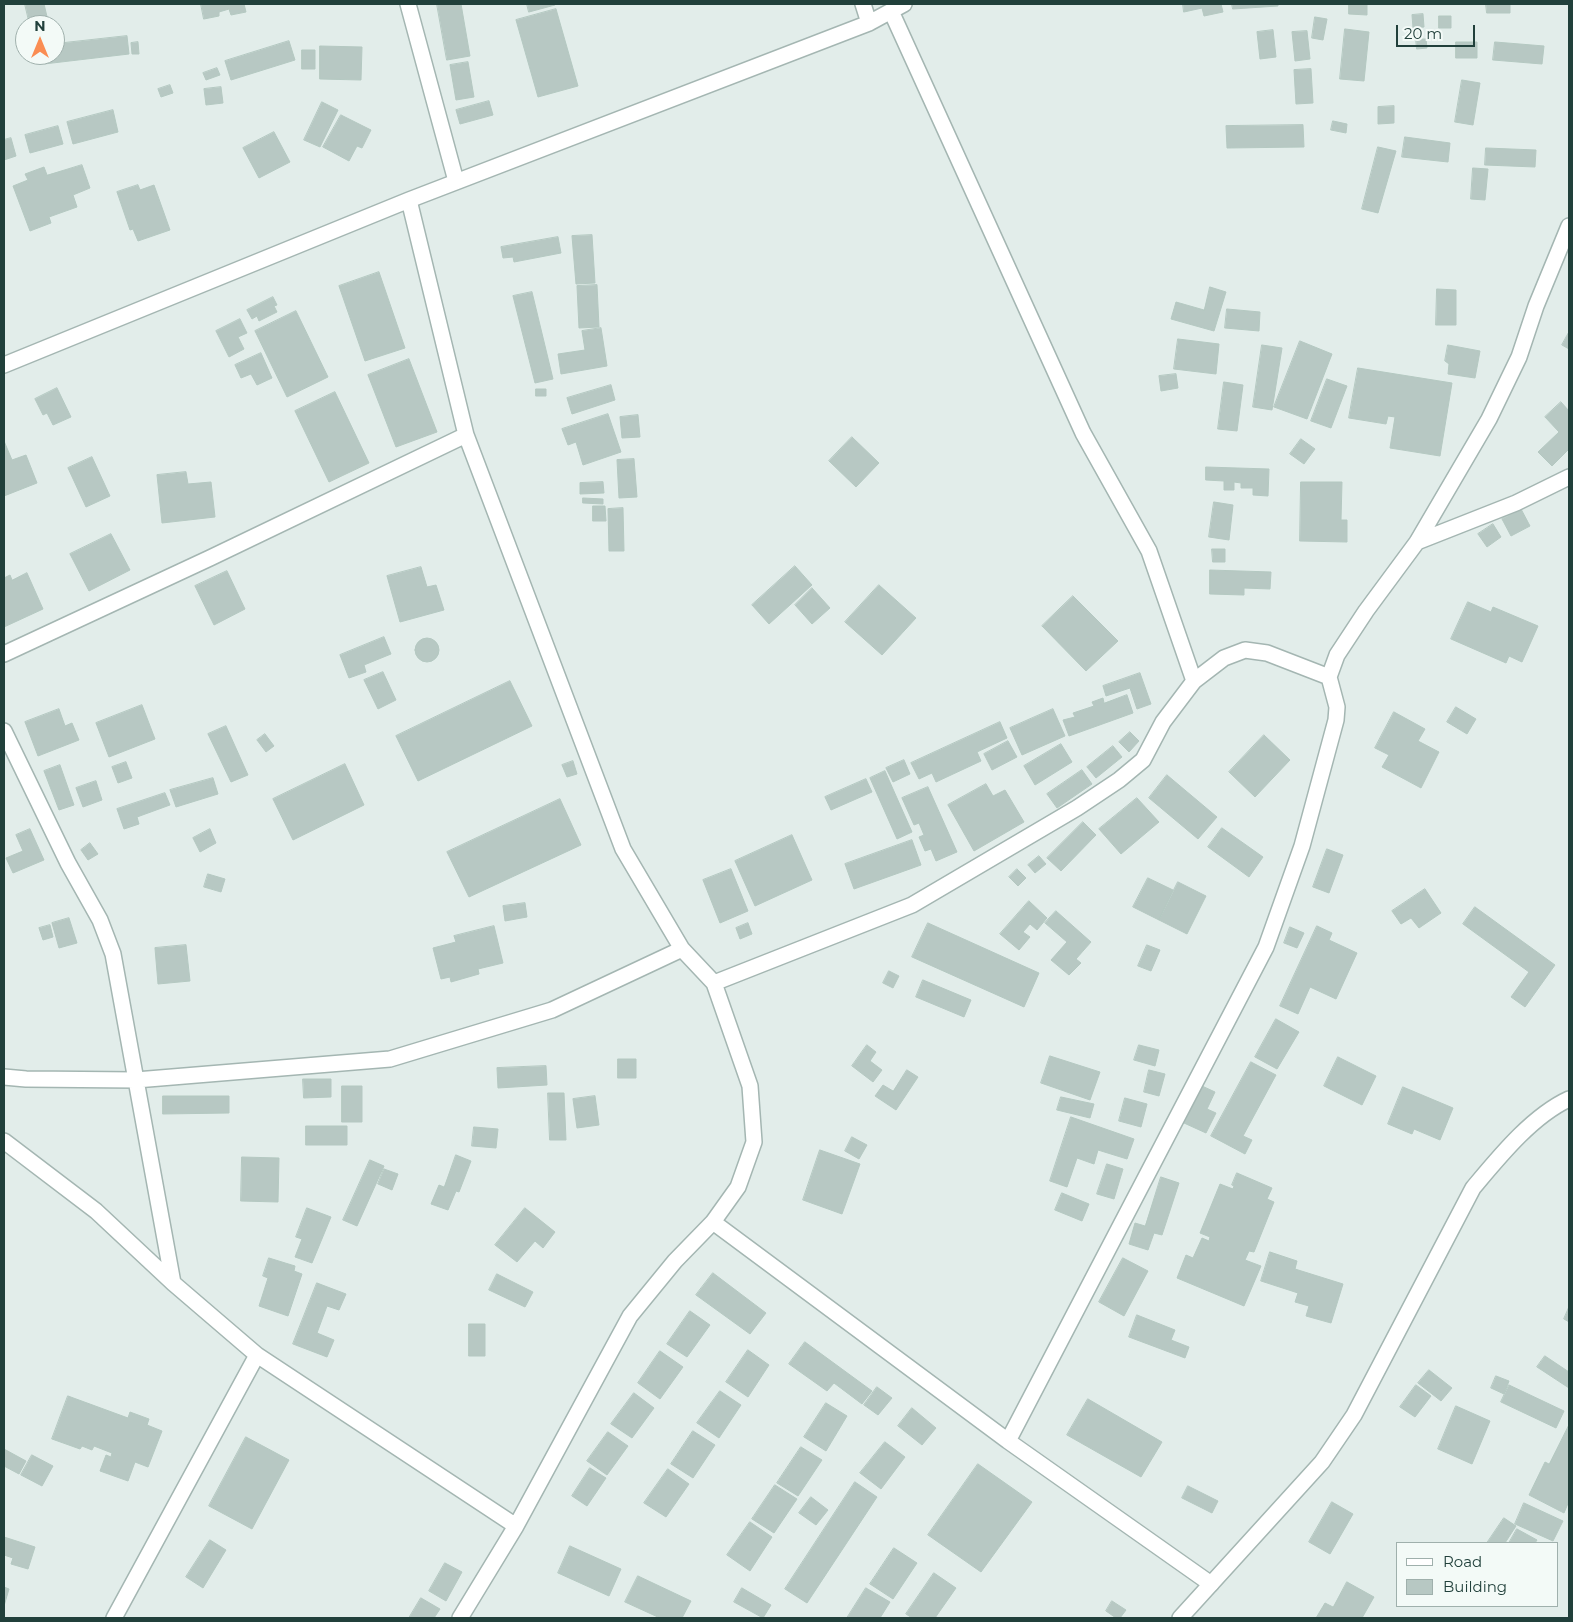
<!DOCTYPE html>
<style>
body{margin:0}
#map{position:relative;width:1573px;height:1622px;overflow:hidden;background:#e2edea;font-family:Montserrat,sans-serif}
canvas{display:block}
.frame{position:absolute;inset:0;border:5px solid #21403b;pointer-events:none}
.legend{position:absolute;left:1396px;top:1542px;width:162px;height:65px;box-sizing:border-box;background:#f3faf7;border:1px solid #9fb0ac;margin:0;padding:6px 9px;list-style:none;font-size:15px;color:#21403b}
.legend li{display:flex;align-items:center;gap:10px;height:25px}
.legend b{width:25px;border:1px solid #9fb0ac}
.north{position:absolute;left:15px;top:15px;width:50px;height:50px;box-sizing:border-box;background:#f3faf7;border:1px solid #9fb0ac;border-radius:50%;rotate:0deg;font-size:14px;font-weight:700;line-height:20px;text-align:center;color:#21403b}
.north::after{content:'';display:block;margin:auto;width:18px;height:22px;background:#fa8d53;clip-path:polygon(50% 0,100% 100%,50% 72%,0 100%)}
.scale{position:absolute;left:1396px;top:25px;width:79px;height:22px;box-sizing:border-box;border:2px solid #21403b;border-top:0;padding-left:6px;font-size:15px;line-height:18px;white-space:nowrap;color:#21403b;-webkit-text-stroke:4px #f3faf7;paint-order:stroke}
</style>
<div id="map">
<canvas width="1573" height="1622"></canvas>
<div class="frame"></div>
<ul class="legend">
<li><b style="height:6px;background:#fff"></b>Road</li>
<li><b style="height:14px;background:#b7c8c3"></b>Building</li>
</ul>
<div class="north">N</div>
<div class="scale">20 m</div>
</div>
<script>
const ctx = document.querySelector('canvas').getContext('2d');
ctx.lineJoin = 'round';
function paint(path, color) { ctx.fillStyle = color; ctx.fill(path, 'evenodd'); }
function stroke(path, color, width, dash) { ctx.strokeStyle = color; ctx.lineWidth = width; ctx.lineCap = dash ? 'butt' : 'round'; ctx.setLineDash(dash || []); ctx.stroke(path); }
const building = new Path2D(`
 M25,4H44L49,25H30Z
 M201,4H244L246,12L231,15L229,9L219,12V16L204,19Z
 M437,4H461L470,56L447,60Z
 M527,4H554L555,5L529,12Z
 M1183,4H1221L1223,12L1204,16L1202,8L1184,12Z
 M1232,4H1278V6L1233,9Z
 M1349,4H1367V15L1349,14Z
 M1486,4H1510V13H1487Z
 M556,9L578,86L538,97L516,20Z
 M1423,14L1424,27L1413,28L1412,15Z
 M1439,16H1451V28H1439Z
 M1315,17L1327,19L1323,40L1312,38Z
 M1345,29L1369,32L1364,81L1340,79Z
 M1273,30L1276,57L1260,59L1257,32Z
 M1307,31L1310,59L1295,61L1292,32Z
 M127,36L129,54L44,64L43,55H55V44Z
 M1416,39H1426L1427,48L1417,49Z
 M289,41L295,60L231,80L225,61Z
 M138,42L139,54H132L131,43Z
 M1456,42H1477V58H1456Z
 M1495,42L1544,46L1542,64L1493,60Z
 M320,46L362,47L361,80L320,79Z
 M302,50H315V69H302Z
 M468,62L474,97L456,100L450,65Z
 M217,68L220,75L206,80L203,73Z
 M1311,69L1313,103L1296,104L1294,70Z
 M1462,80L1480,83L1473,125L1455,122Z
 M170,85L173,93L161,97L158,89Z
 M221,87L223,103L206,105L204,89Z
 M489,101L493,115L460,124L456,110Z
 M322,102L338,110L320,147L304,140Z
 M1394,106V123L1378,124V107Z
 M113,110L118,132L73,144L67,122Z
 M341,115L371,130L362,148L357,146L349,161L323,147Z
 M1333,121L1347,124L1346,133L1331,130Z
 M1303,125L1304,147L1227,148L1226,126Z
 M58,126L63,144L30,153L25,135Z
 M274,132L290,162L259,178L243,148Z
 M1405,137L1450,143L1448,162L1402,157Z
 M11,138L16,156L4,160V140Z
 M1378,147L1396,151L1378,213L1362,209Z
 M1486,148L1536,150L1535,167L1485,165Z
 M82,165L90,188L73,195L77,207L49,217L51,223L30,231L13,186L28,180L25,174L44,167L47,175Z
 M1473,168L1488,169L1485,200L1471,199Z
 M138,185L140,190L154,185L170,230L138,241L133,229L130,230L117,192Z
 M592,235L595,283L576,284L572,236Z
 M558,237L561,253L514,262L513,257L503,258L501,247Z
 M379,272L405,348L365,361L339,286Z
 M597,285L599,327L579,328L577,286Z
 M1210,287L1226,292L1214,331L1171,319L1176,302L1204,310Z
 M1437,289L1456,290V325H1436Z
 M532,292L553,379L535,383L513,296Z
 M273,297L277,305L274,306L277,312L259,321L257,316L252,319L247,310Z
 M1227,309L1260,312L1259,331L1225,328Z
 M296,311L328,377L287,397L255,331Z
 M240,319L247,333L238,337L244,349L229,357L216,331Z
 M601,328L607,366L561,374L558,354L585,350L582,331Z
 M1569,332V349L1562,345Z
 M1178,339L1219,344L1216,374L1174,369Z
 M1300,341L1332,354L1307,419L1274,407Z
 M1262,345L1282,348L1272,410L1253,407Z
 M1448,345L1480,351L1475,378L1448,374L1449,364L1445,361Z
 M261,353L272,378L257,385L251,374L241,378L235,365Z
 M409,359L437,432L396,447L368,375Z
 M1358,368L1452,383L1440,456L1390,448L1395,417L1388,416L1386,424L1349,418Z
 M1176,374L1178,388L1161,391L1159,376Z
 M1327,379L1347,386L1331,428L1311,421Z
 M1224,382L1243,385L1237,431L1218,429Z
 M611,385L615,400L572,414L567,398Z
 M57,388L71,417L53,425L47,413L43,415L35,399Z
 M536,389H546V396H536Z
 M335,392L369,463L329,482L295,411Z
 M1561,402L1569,411V449L1552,466L1538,452L1559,432L1545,417Z
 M608,414L621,452L583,465L576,442L568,445L562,429Z
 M638,415L640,437L622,438L620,417Z
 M852,437L879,463L856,487L829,461Z
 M1301,439L1315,449L1304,464L1290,454Z
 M4,441L12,460L26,455L37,483L4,496Z
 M92,457L110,496L86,507L68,468Z
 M634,459L637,497L619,498L617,460Z
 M1206,467L1269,469L1268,496L1253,495V488H1241V483L1234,482V490H1224V481L1206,480Z
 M186,472L188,484L211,482L215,517L162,523L157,475Z
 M603,482L604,493L580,494V483Z
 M1301,482H1342L1341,520H1347V542L1300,541Z
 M583,498L603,499V504L583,503Z
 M1214,502L1233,505L1229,540L1209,537Z
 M593,506H605L606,521H593Z
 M623,508L624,551H609L608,509Z
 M1521,509L1530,526L1511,536L1502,519Z
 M1493,524L1501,537L1487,547L1478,534Z
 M111,534L130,570L89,591L70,554Z
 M1212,549H1225V562H1213Z
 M795,566L812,585L769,624L752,605Z
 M421,567L427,587L436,585L444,610L400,622L387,576Z
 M1210,570L1271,572L1270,589L1244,588V595L1210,594Z
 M227,571L245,609L214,625L195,586Z
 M27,573L43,609L4,627V578L10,575L12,580Z
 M879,585L916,618L882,655L845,622Z
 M812,588L830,608L812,624L795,605Z
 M1073,596L1118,641L1086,671L1042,626Z
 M1468,602L1491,612L1493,607L1538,626L1522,662L1509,656L1506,663L1451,639Z
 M384,637L391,654L364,665L366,672L349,678L340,655Z
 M415 650a12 12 0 1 1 24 0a12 12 0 1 1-24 0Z
 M383,672L396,700L378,709L364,680Z
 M1140,673L1151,704L1137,709L1130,688L1106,696L1103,686Z
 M510,681L532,726L418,781L396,736Z
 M1127,695L1133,713L1069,736L1063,720L1075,717L1073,713L1094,706L1092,702L1103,698L1104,703Z
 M142,705L155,739L109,757L96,723Z
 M1456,707L1476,719L1467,734L1447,722Z
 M59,709L65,726L72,723L79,740L38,756L25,722Z
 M1053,709L1065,736L1022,755L1010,728Z
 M1394,712L1425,729L1418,741L1439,752L1421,788L1382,767L1389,755L1375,748Z
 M1000,722L1007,738L977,752L981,761L936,782L932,773L919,779L911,763Z
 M226,726L248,775L231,782L208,734Z
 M1130,732L1139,741L1129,752L1119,742Z
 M265,734L274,746L266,752L257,740Z
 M1264,735L1290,760L1255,797L1229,772Z
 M1008,741L1017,757L992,770L984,754Z
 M1061,744L1072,762L1035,785L1024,766Z
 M1113,746L1122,757L1096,778L1087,767Z
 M904,760L910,774L893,782L886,768Z
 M573,761L577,774L567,777L562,765Z
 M126,762L132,778L118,783L112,767Z
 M345,764L364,805L293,840L273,799Z
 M60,765L74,805L59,810L44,771Z
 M1082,770L1092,784L1057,808L1047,794Z
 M885,771L912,832L897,839L870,778Z
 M1167,775L1217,817L1198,839L1149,798Z
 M213,778L218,794L176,807L170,790Z
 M866,779L872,792L831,810L825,797Z
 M96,781L102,800L83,807L76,788Z
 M986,784L993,796L1005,790L1024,822L974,851L948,805Z
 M928,787L957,852L936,861L931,849L925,851L919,837L924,835L919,823L914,825L902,798Z
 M165,793L170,805L137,817L139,824L124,829L117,809Z
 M1137,798L1159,822L1121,854L1099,829Z
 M560,799L581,845L469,897L447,852Z
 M1083,822L1096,835L1061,871L1047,858Z
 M1222,828L1263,857L1249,877L1208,847Z
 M30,829L44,860L13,873L6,858L23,851L16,835Z
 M210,829L216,843L200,852L193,838Z
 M792,835L812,880L755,906L735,861Z
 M912,840L921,865L854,889L845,864Z
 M90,843L98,854L88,860L81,850Z
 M1327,849L1343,855L1329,893L1313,887Z
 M1039,856L1046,864L1035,873L1028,865Z
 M731,869L748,911L720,923L703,880Z
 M1017,869L1026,878L1018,886L1009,877Z
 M208,874L225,879L221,892L204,887Z
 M1148,878L1173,890L1159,920L1133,907Z
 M1178,882L1206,896L1187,934L1159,920Z
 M1425,889L1441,913L1419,928L1411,918L1401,924L1392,911Z
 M1029,901L1047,918L1037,930L1030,924L1023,932L1030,937L1019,950L1000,934Z
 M525,903L527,917L505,921L503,906Z
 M1475,907L1555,965L1525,1007L1511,997L1529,972L1463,924Z
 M1056,911L1091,942L1076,959L1081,963L1069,975L1051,960L1067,942L1045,923Z
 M69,918L77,943L59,948L52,923Z
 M748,923L752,934L740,939L736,928Z
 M928,923L1039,973L1024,1007L912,957Z
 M50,925L53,937L43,940L39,928Z
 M494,926L503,963L478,969L479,974L451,982L450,977L441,979L433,948L456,942L454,936Z
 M1317,926L1332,933L1329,940L1357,953L1336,999L1310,987L1298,1014L1280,1006Z
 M1290,927L1304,933L1297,948L1284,943Z
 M186,945L190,981L158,984L155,948Z
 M1147,945L1160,950L1151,971L1138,966Z
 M889,971L899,976L893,988L883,983Z
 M923,980L971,1000L964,1017L916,997Z
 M1276,1019L1299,1032L1277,1069L1255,1057Z
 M867,1045L876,1052L870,1061L882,1070L873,1082L852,1066Z
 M1139,1045L1159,1050L1155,1066L1134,1060Z
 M1050,1056L1100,1072L1090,1100L1041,1083Z
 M1338,1057L1376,1076L1362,1105L1324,1086Z
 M618,1059H636V1078H618Z
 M1251,1062L1276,1075L1243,1136L1252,1140L1245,1154L1211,1136Z
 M546,1066L547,1085L498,1088L497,1068Z
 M907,1070L918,1077L896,1110L875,1096L883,1085L893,1091Z
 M1149,1070L1165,1074L1159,1096L1144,1092Z
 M303,1079H331V1097L304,1098Z
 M342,1086H362V1122H342Z
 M1202,1086L1215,1092L1207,1109L1216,1113L1206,1133L1184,1123Z
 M1403,1087L1453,1108L1440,1140L1414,1129L1412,1134L1388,1124Z
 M548,1093H564L566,1140H550Z
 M163,1096H229V1113L163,1114Z
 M595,1096L599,1125L577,1128L573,1099Z
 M1061,1097L1094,1104L1090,1118L1057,1110Z
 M1125,1098L1147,1104L1141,1127L1119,1121Z
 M1071,1117L1134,1139L1127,1159L1098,1150L1094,1164L1077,1158L1067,1187L1050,1181Z
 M306,1126H347V1145H306Z
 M474,1127L498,1129L496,1148L472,1146Z
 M852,1137L867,1145L859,1159L845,1151Z
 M820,1150L860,1164L842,1214L803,1200Z
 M456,1155L471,1161L459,1192L456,1191L448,1210L431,1204L439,1185L444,1187Z
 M242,1157L279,1158L278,1202L241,1201Z
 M370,1160L384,1166L357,1226L343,1220Z
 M1107,1164L1123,1169L1114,1199L1097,1194Z
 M384,1169L398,1174L392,1190L378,1184Z
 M1237,1173L1272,1188L1267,1199L1274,1202L1254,1252L1249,1251L1245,1260L1261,1266L1244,1306L1177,1278L1186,1255L1193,1258L1202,1238L1209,1241L1210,1237L1200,1233L1220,1184L1233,1189L1234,1186L1232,1185Z
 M1161,1177L1179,1183L1162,1235L1154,1233L1148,1250L1129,1244L1135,1223L1145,1226Z
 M1062,1193L1089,1204L1082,1221L1055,1210Z
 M307,1208L331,1217L312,1263L295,1257L302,1239L296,1237Z
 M525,1208L555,1232L543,1248L535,1241L517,1262L495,1245Z
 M1270,1252L1297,1261L1295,1269L1343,1284L1331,1323L1306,1316L1309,1306L1295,1302L1298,1293L1261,1281Z
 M269,1258L295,1266L294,1271L302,1274L288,1316L259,1306L268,1278L263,1276Z
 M1123,1258L1148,1271L1124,1316L1099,1302Z
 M713,1273L766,1313L750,1334L696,1295Z
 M497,1274L533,1292L525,1307L489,1290Z
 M317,1283L346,1294L339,1310L327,1306L317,1333L334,1340L327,1357L293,1344Z
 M1569,1307V1322L1564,1319Z
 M690,1311L710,1325L687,1357L667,1344Z
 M1137,1315L1175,1330L1171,1340L1189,1347L1185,1358L1129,1337Z
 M469,1324H485V1356H469Z
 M805,1342L872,1391L862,1404L834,1383L827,1391L789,1364Z
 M748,1350L769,1365L748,1397L726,1382Z
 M660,1351L683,1367L660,1399L638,1383Z
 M1545,1356L1569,1372V1388L1537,1367Z
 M1429,1370L1452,1388L1441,1401L1418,1383Z
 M1496,1376L1509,1381L1504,1394L1491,1388Z
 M1416,1385L1431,1396L1415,1417L1400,1407Z
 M1509,1385L1564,1411L1556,1428L1501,1402Z
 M877,1387L892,1398L878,1415L864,1405Z
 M720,1391L741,1405L719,1438L697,1423Z
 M634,1393L654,1408L632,1438L611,1424Z
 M68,1396L128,1418L130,1412L149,1419L147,1425L162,1431L148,1467L135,1462L128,1481L100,1471L106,1455L111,1457L112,1453L94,1446L92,1450L82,1446L80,1449L52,1439Z
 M1088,1399L1162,1442L1141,1477L1067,1435Z
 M826,1403L847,1416L826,1451L804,1437Z
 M1456,1406L1490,1421L1472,1464L1438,1449Z
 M912,1408L936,1428L922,1445L898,1426Z
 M1569,1425V1501L1564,1513L1529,1495L1545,1462L1549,1464Z
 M693,1431L715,1445L693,1478L671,1464Z
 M608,1432L628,1446L607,1475L587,1461Z
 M246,1437L289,1460L252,1529L209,1506Z
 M885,1442L905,1457L881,1489L860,1473Z
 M801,1447L822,1460L798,1496L777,1483Z
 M4,1449L26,1461L19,1474L4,1466Z
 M32,1455L53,1466L42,1486L21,1475Z
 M978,1464L1032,1502L981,1572L928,1535Z
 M590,1468L606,1478L587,1506L572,1496Z
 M668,1469L689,1484L666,1517L644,1503Z
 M855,1482L877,1497L807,1603L785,1589Z
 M775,1485L797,1499L774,1533L752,1519Z
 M1188,1486L1218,1501L1212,1513L1182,1498Z
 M811,1497L828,1510L816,1525L799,1513Z
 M1332,1502L1353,1514L1330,1554L1309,1542Z
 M1524,1503L1563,1521L1553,1541L1515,1524Z
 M1504,1518L1516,1526L1505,1543H1487Z
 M750,1522L772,1537L750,1571L727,1555Z
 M1517,1529L1537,1540L1535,1543H1509Z
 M4,1537L35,1547L28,1569L11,1564L13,1558L4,1555Z
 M210,1540L226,1550L203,1588L186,1577Z
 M570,1546L621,1569L609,1596L558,1573Z
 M894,1548L917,1563L893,1599L870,1584Z
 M445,1563L462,1572L446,1601L429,1591Z
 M934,1573L956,1588L935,1618H912L906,1614Z
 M638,1576L691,1601L682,1618H660L625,1602Z
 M1347,1582L1374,1597L1362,1618H1316L1325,1603L1333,1607Z
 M4,1587L9,1589L4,1606Z
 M742,1588L771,1605L763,1618L734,1602Z
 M866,1588L890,1602L880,1618H847Z
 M421,1598L440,1609L434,1618H409Z
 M1112,1601L1126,1610L1120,1618H1116L1106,1611Z`);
paint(building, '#b7c8c3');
stroke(building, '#b4c8c1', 1);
const minor = new Path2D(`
 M408,4L456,181
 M863,4L869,23
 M891,11L1083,433L1149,551L1194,681
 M409,200L466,435L623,849L682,949L714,983L750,1086L754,1142L738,1187L713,1222L675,1261L630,1316L516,1526L460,1618
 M4,365L409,200L869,23L904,4
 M1417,542L1516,503L1569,477
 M4,654L210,558L466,435
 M4,731L68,863L100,920L113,954L173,1283
 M714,983L912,905L1077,808L1119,780L1143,760L1163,722L1194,681L1224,658L1245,650L1267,653L1329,677
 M4,1077L26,1079L136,1080L390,1059L552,1010L682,949
 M4,1141L96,1211L173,1283L257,1355L516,1526
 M713,1222L1008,1441L1211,1584
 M1008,1441L1266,947L1302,846L1336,720L1337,707L1329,677L1337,655L1366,611L1417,542L1489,419L1519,357L1536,306L1569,226
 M114,1618L257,1355`);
const tertiary = new Path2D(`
 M1180,1618L1322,1462L1354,1415L1473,1188C1499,1157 1532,1116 1569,1099`);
stroke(minor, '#a4b6b2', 18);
stroke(tertiary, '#a4b6b2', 18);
stroke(minor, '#fff', 15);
stroke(tertiary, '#fff', 15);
</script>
